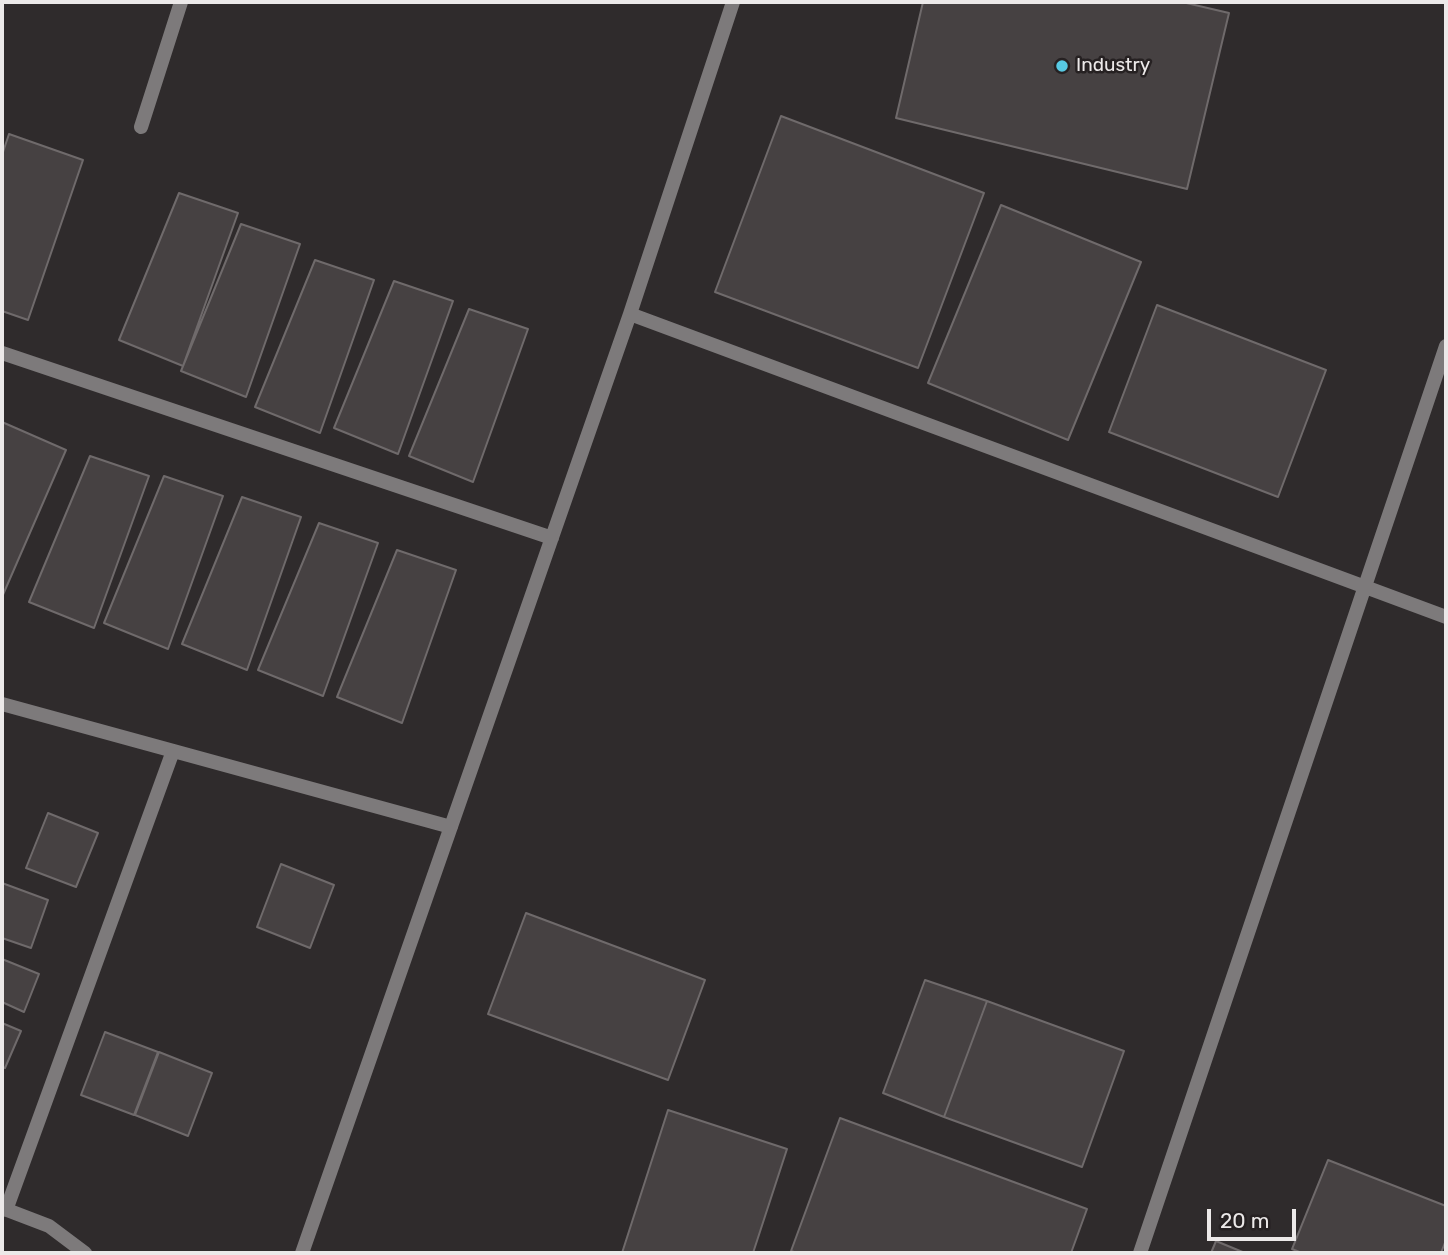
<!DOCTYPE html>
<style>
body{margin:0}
#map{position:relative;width:1448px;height:1255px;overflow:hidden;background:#2f2b2c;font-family:Rubik,sans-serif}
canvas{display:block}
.frame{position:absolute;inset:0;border:4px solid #ece9e9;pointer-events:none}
.scale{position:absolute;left:1207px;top:1209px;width:89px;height:32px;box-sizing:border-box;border:4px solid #ece9e9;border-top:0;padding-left:9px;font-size:21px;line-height:24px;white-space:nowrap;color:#ece9e9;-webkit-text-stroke:5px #262122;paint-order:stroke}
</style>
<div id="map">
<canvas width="1448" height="1255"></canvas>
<div class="frame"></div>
<div class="scale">20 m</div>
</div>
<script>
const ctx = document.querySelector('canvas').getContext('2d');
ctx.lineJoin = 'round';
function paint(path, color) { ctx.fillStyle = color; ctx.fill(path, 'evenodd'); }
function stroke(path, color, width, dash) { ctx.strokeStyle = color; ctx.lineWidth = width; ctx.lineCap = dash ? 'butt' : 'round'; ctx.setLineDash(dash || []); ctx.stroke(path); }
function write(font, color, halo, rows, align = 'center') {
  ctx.font = font + ' Rubik,sans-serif'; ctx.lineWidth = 5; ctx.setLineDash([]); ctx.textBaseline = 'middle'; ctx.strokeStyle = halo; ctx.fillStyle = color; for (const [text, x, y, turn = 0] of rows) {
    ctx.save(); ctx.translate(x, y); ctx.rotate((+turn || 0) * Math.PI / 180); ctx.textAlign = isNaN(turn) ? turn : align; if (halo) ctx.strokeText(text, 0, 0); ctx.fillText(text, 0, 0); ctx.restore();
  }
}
const building = new Path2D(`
 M923,2H1182L1229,13L1187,189L896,118Z
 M781,116L984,193L918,368L715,292Z
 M9,134L83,160L28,320L2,311V155Z
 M179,193L238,213L183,366L119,340Z
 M1001,205L1141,262L1068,440L928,383Z
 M241,224L300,244L246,397L181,371Z
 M315,260L374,280L320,433L255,407Z
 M394,281L453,301L398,454L334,428Z
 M1157,305L1326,370L1278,497L1109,432Z
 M469,309L528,329L473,482L409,456Z
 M2,422L66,450L2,597Z
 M90,456L149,476L94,628L29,602Z
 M164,476L223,496L168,649L104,623Z
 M242,497L301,517L247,670L182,644Z
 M319,523L378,543L323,696L258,670Z
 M397,550L456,570L402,723L337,697Z
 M48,813L98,833L76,887L26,868Z
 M281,864L334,885L310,948L257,927Z
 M2,883L48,900L31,948L2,938Z
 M526,913L705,980L668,1080L488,1014Z
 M2,959L39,974L24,1012L2,1002Z
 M925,980L987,1001L944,1117L883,1093Z
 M987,1001L1124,1051L1082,1167L944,1117Z
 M2,1023L21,1031L5,1068L2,1067Z
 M105,1032L158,1052L134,1115L81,1095Z
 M159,1052L212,1073L188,1136L135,1115Z
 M668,1110L787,1149L753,1253H622Z
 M840,1118L1087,1209L1071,1253H797L791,1251Z
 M1328,1160L1446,1206V1240L1441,1253H1302L1292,1249Z
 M1216,1241L1245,1253H1211Z`);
paint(building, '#464142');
stroke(building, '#6f6a6b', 2);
stroke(new Path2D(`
 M141,127L181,2
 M630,314L1446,617
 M2,353L552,538
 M2,704L451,827
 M2,1208L49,1226L85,1253
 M6,1210L173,751
 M302,1253L630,314L733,2
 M1140,1253L1446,346`), '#7d7a7b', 14);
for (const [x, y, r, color] of [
 [1062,66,7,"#57c9e3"]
]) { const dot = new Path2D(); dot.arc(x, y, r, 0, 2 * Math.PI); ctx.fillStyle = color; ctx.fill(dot); stroke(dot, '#262122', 2.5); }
write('19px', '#ece9e9', '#262122', [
 ["Industry",1076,66]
], 'left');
</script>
